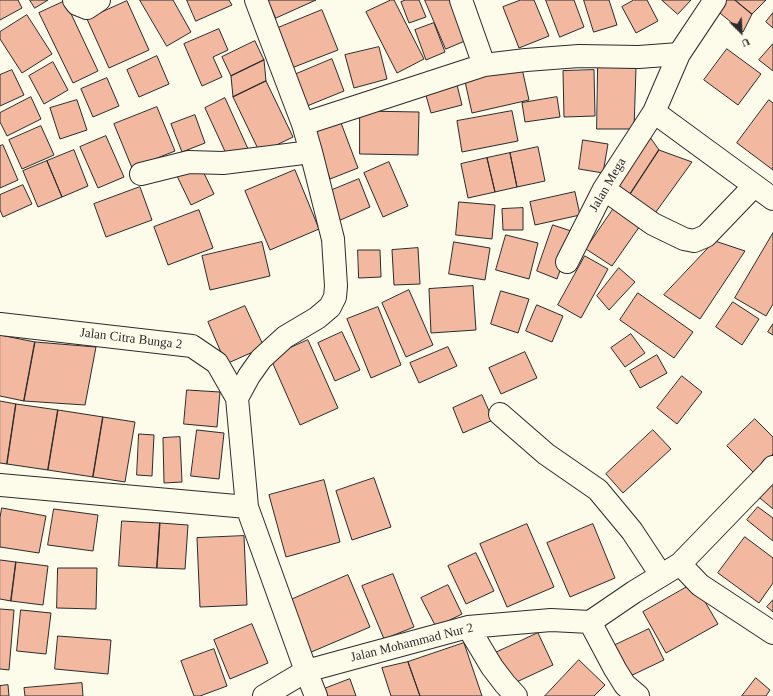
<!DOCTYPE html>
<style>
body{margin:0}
#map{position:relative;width:773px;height:696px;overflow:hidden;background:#fdfbea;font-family:"Times New Roman",serif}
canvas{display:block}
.north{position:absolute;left:721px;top:12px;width:40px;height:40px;-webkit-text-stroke:3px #fdfbea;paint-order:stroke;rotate:156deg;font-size:11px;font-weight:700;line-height:16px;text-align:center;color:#2b2b2b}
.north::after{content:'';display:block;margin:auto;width:14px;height:18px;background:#2b2b2b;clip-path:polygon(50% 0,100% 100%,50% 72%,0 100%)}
</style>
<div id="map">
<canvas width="773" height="696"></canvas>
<div class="north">U</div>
</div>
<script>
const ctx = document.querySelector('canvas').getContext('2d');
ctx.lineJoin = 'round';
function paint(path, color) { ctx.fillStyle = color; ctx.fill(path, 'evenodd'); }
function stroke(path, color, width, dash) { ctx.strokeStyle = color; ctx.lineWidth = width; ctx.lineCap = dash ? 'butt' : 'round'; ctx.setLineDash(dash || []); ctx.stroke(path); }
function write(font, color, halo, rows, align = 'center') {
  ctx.font = font + ' "Times New Roman",serif'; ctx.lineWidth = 3; ctx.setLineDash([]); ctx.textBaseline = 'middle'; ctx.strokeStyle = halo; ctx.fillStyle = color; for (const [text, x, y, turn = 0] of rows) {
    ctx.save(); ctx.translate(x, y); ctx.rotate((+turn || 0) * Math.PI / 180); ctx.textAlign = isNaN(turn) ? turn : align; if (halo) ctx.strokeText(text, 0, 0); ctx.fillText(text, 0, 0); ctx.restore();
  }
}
const building = new Path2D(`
 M0,0H18L22,8L0,20Z
 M30,0H48L35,8Z
 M140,0H173L191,32L167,46Z
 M187,0H229L232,5L196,21Z
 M268,0H316L276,18Z
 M391,0H394L424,59L397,73L366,12Z
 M406,0H419L426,17L409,23L401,2Z
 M425,0H450L467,40L446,49Z
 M521,0H534L549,36L519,48L503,7Z
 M546,0H574L584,27L560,37Z
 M584,0H609L617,25L594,32Z
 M634,0H647L658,21L636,33L622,7Z
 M662,0H691L678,14Z
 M719,0H735L752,14L743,32L715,9Z
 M735,0H766L752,14Z
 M65,1L98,71L73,83L39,13Z
 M127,1L149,50L109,68L87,19Z
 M322,10L338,50L289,69L273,30Z
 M773,13V28L766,22Z
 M27,15L52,54L22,73L0,39V32Z
 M434,23L445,52L426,60L415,30Z
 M219,29L228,50L213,57L222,77L202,86L184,44Z
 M255,41L264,60L231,76L222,57Z
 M773,44V71L759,60Z
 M379,47L387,79L354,88L345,55Z
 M727,49L761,74L738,105L704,80Z
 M157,56L169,84L139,97L127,70Z
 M332,59L344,91L307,106L294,75Z
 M264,60L266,81L233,97L231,76Z
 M53,62L68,90L44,104L29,76Z
 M521,64L529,100L472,113L464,77Z
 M598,67L636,68L634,129H597Z
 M12,70L24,95L0,106V75Z
 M594,70L595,116L564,117L563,71Z
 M455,77L462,105L431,113L423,85Z
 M107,78L119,106L93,117L81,89Z
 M266,81L293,137L260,153L233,97Z
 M31,97L41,119L7,136L0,122V113Z
 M557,97L560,117L525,122L522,103Z
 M225,98L249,151L229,160L205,108Z
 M77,100L87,130L60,139L50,108Z
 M769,100L773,103V170L737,143Z
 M157,107L175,151L132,168L114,124Z
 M360,111L419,112L418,155L360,154Z
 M512,111L518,141L462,152L457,121Z
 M195,115L205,143L182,152L171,124Z
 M338,115L358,168L330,179L310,126Z
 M41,126L54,155L22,169L9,140Z
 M645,130L659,150L625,202L611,183Z
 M106,136L124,177L98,188L80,147Z
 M583,140L608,144L603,173L579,169Z
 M3,145L18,180L0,188V146Z
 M538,147L545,181L517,187L510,153Z
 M74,150L88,186L62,197L47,161Z
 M659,150L692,162L653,216L625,202Z
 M510,153L517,187L495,192L487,158Z
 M487,158L495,192L468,198L461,164Z
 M47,161L62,197L38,207L23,171Z
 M389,162L408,206L383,217L364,173Z
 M200,165L214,194L191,205L177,176Z
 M295,170L319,229L270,250L245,191Z
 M359,179L370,207L336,222L325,193Z
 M23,185L32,204L3,217L0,210V195Z
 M140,187L152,220L106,237L94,204Z
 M575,192L580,215L535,225L530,202Z
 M459,202L495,205L492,239L456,235Z
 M616,205L642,223L612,266L586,249Z
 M523,208V230H503L502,209Z
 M199,210L213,248L168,265L154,227Z
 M553,225L574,232L557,279L537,271Z
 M773,233V304L766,316L735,298Z
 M506,235L538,243L529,279L496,270Z
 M715,241L745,251L700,319L664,295Z
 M262,242L270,276L210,290L202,256Z
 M454,242L490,248L485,280L449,274Z
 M418,248L420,284L394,285L392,250Z
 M358,250H380L381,277L359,278Z
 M585,256L608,269L581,318L558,305Z
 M619,268L635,282L609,310L597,296Z
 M473,286L476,330L431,333L429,289Z
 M409,290L433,345L406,357L382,303Z
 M501,291L529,299L518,333L491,324Z
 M638,293L693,332L674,358L620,320Z
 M733,302L759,319L742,345L716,327Z
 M537,305L563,316L552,342L526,331Z
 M245,306L264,347L226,364L208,322Z
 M378,307L401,365L371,378L347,319Z
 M773,324V335L768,332Z
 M342,332L360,370L335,381L318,343Z
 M631,334L645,353L625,367L611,348Z
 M0,335L35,342L24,401L0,396Z
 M308,340L338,408L300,425L270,357Z
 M35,342L96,347L85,405L24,401Z
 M448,347L457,366L419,383L410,363Z
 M525,352L537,378L501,394L489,368Z
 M657,355L667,373L640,388L630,371Z
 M682,376L702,392L677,424L657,408Z
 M187,390L220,392L217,427L184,424Z
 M482,395L493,420L463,433L453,408Z
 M0,401L16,404L7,464L0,463Z
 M16,404L58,410L48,470L7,464Z
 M58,410L103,417L93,477L48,470Z
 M103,417L135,422L125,482L93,477Z
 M755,419L773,437V454L754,473L727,446Z
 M197,430L224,433L219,479L191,476Z
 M653,430L671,449L623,493L606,474Z
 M139,434L154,435L152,476L137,475Z
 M180,437L182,482L164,483L163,438Z
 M374,478L391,527L352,540L336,491Z
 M324,480L340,542L286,557L269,495Z
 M773,481V509L754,493Z
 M758,507L773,518V541L747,520Z
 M2,508L46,516L39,553L0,547V518Z
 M54,509L98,515L93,551L48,545Z
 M122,521L160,523L157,568L119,566Z
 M160,523L188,525L185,569L157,568Z
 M527,524L554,587L507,607L480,544Z
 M593,524L615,578L570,597L547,543Z
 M244,536L247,605L200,607L197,538Z
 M745,537L773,558V583L759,603L718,573Z
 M476,553L494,591L466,604L448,566Z
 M0,560L16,562L11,601L0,599Z
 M16,562L48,566L43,605L11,601Z
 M58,568H97L96,609L57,608Z
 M393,574L414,627L384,639L362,586Z
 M348,575L370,627L309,653L286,602Z
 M694,583L718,624L666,653L643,612Z
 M448,585L462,614L436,627L421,598Z
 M773,600V612L767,607Z
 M0,609L14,610L9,670L0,669Z
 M21,610L51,613L46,654L17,651Z
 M252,624L268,663L230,679L214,640Z
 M649,629L664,660L624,679L609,648Z
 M538,633L553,665L508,686L493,654Z
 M58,636L111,640L108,674L55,669Z
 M464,643L482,696H420L408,662Z
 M214,649L227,686L200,696H194L181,661Z
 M579,660L605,685L594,696H545Z
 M408,662L420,696H391L382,668Z
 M756,678L770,690L766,696H742Z
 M350,679L356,696H327L324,689Z
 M82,683L83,696H25L24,688Z
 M8,685L9,696H0V686Z`);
paint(building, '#f2b8a0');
stroke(building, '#2b2b2b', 1);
const street = new Path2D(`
 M74,0L77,4L87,8L99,0
 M256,0L303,124L311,152L333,239L336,286L335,297L330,307L317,318L285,337L261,359L249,376L237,398L247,507L306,671L316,696
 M461,0L484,65
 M654,112L773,199
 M303,124L484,65L526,60L579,56L639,57L679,54
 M141,174L189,162L223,163L311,152
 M604,189L653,224L684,239L694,241L706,236L754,186
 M567,262L604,189L654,112L679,54L715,0
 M0,324L192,346L217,363L237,398
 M500,414L546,454L598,490L632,531L661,575
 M0,485L247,507
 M680,564L700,585L773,633
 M590,622L615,669L625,685L638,696
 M468,627L492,667L505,684L516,696
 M264,696L306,671L468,627L551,620L590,622L634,592L680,564L769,472L773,467`);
stroke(street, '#2b2b2b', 24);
stroke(street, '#fdfbea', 22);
write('13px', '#2b2b2b', '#fdfbea', [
 ["Jalan Mega",608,185,-60],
 ["Jalan Citra Bunga 2",131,339,7],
 ["Jalan Mohammad Nur 2",412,643,-14]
]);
</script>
